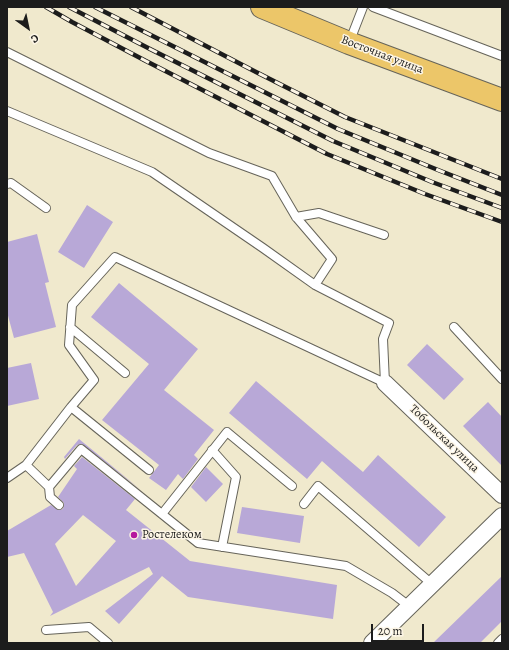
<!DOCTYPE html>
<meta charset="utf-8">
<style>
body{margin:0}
#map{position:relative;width:509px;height:650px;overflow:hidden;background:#f0e9cd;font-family:Alegreya,serif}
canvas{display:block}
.frame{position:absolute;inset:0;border:8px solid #1c1c1c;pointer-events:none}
.north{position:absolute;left:8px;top:8px;width:40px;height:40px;-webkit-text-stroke:3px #fcf5e5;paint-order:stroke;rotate:147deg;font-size:11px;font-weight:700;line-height:16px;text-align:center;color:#1c1c1c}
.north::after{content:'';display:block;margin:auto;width:14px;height:18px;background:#1c1c1c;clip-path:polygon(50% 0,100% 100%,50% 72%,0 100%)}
.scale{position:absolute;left:371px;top:624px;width:53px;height:18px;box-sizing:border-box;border:2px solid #1c1c1c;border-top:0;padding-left:5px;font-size:12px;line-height:14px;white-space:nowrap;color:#1c1c1c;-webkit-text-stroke:3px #fcf5e5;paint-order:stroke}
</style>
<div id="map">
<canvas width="509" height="650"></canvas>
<div class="frame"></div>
<div class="north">С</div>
<div class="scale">20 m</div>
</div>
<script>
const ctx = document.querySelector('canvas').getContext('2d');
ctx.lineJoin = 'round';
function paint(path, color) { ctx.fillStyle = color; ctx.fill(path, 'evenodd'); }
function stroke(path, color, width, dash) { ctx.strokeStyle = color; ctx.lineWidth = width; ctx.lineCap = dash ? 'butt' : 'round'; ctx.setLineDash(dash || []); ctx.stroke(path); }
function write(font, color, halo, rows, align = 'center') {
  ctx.font = font + ' Alegreya,serif'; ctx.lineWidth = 3; ctx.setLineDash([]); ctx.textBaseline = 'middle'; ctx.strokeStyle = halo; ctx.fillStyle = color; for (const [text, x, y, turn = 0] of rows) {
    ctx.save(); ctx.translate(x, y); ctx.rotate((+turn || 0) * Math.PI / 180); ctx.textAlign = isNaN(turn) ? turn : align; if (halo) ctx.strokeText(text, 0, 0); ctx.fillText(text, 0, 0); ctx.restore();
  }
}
paint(new Path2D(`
 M87,205L113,222L84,268L58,252Z
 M37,234L49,282L45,283L56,327L14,338L7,312V242Z
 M119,283L198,349L164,390L214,430L194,455L198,459L183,479L178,474L166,490L149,478L159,465L102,420L149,364L91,317Z
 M427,344L464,379L444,400L407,365Z
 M31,363L39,399L7,406V368Z
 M256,381L363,472L378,455L446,517L419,547L322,461L307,479L229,413Z
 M488,402L502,417V466L463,426Z
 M79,439L101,457L142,491L82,444L77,445L65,459L64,457Z
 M82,457L135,499L126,510L190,561L337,585L333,619L188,597L162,576L119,624L105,611L153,574L149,567L50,616L53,612L24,553L7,557V531L51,505L58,510L63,509L64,503L58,497L77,469L74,466ZM83,515L116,541L76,586L55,544Z
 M206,467L223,484L206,502L191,487Z
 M242,507L304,516L300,543L237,533Z
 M502,576V621L480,643H433Z`), '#b8a8d7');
const service = new Path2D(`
 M373,7L502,56
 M349,43L363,7
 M7,52L209,153L272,176L296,217L332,259L315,285L389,323L383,339L385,383L115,257L72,305L69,345L94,380L71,407L26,465L7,478
 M7,111L152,172L263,248L315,285
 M7,184L11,183L46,208
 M296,217L319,213L384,235
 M70,327L125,373
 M454,327L502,379
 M71,407L149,470
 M212,450L236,477L222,547
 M26,465L49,487L81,449L198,543L346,566L392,593L409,606
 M49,487L50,497L59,505
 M304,504L318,486L432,584
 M162,514L227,432L292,486
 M46,630L89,627L108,643
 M498,643L502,639`);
const minor = new Path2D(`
 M385,383L502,495
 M372,643L502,516`);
const primary = new Path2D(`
 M262,7L349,43L502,100`);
stroke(service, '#66645a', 10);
stroke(minor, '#66645a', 18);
stroke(primary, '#66645a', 24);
stroke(service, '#fff', 8);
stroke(minor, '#fff', 16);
stroke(primary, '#ecc669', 22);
const rail = new Path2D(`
 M46,7L72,22L144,60L327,154L425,194L502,222
 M69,7L150,49L333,141L432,182L502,208
 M95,7L338,129L438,170L502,195
 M131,7L256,72L345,117L502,179`);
stroke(rail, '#1c1c1c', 4.5);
stroke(rail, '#fcf5e5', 3, [9]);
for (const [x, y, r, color] of [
 [134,535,4,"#b5179e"]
]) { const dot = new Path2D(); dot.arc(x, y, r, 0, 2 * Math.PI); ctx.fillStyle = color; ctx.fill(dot); stroke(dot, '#fcf5e5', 1.5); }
write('12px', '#1c1c1c', '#fcf5e5', [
 ["Восточная улица",382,55,21],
 ["Тобольская улица",444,439,44]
]);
write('12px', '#1c1c1c', '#fcf5e5', [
 ["Ростелеком",142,535]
], 'left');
</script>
